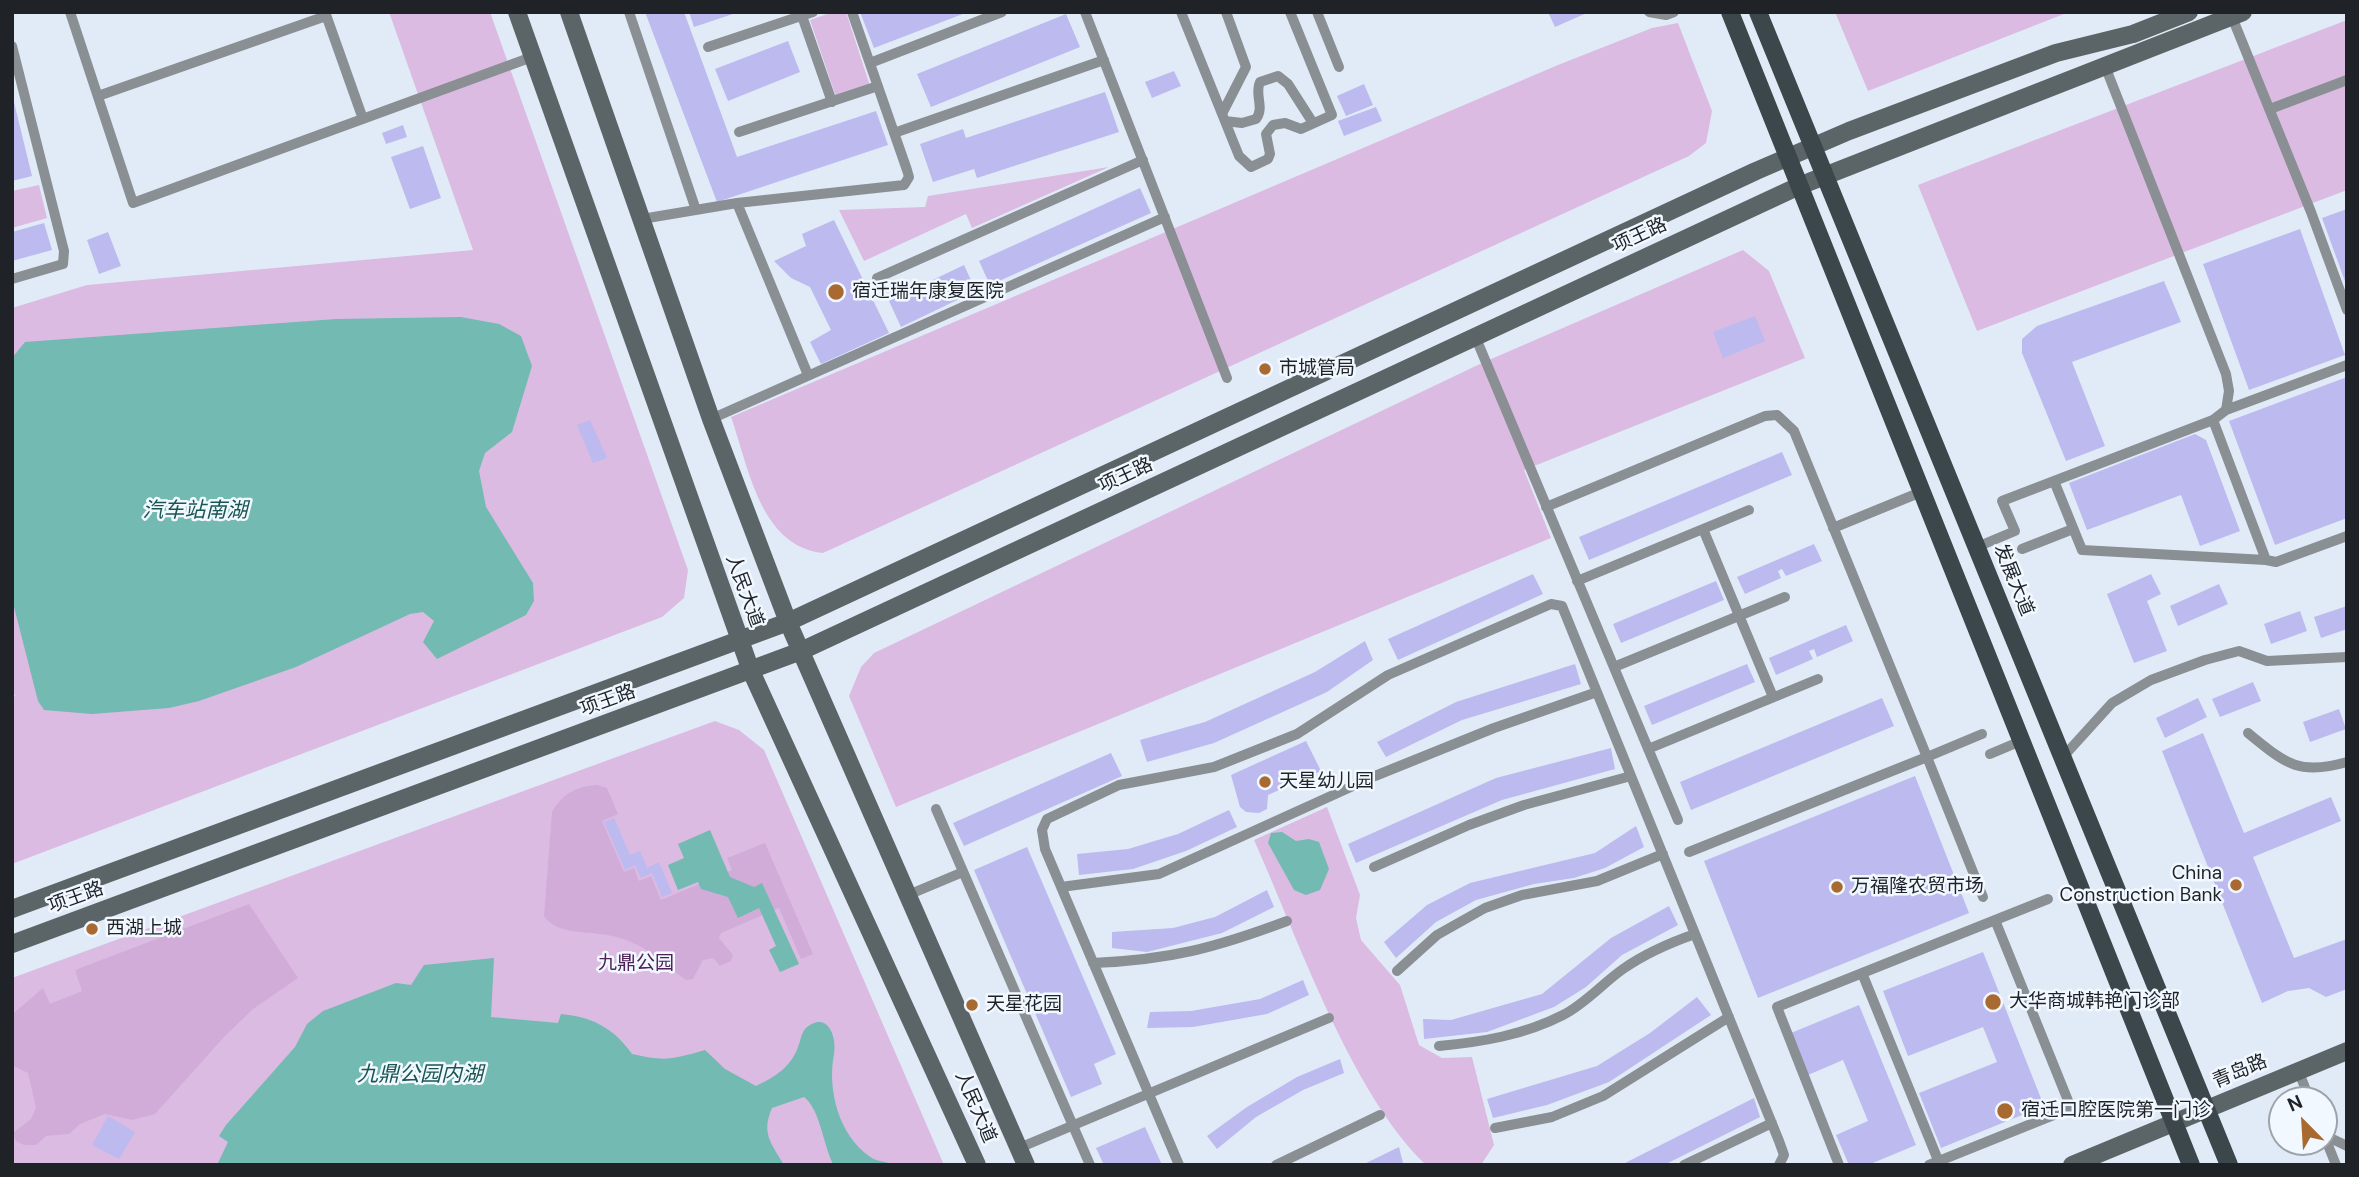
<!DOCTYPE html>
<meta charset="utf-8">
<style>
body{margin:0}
#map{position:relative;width:2359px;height:1177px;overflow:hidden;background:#e1ebf7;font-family:"DM Sans",sans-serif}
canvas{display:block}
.frame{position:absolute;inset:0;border:14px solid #1f2327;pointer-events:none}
.north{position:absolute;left:2268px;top:1086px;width:70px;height:70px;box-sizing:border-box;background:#f2f8ff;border:2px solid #9ea3a9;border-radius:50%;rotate:336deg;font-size:19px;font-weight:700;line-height:28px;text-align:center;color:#1f2327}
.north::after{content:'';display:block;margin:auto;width:24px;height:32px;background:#a96a31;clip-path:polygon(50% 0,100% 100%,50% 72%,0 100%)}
</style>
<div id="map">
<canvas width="2359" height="1177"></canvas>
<div class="frame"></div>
<div class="north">N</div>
</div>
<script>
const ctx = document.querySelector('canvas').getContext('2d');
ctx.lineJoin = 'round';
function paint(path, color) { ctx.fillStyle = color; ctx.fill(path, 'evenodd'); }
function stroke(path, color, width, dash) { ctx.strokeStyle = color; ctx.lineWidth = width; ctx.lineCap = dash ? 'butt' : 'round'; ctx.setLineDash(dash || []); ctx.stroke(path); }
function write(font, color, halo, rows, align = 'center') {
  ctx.font = font + ' "DM Sans","Noto Sans SC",sans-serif'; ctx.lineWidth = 5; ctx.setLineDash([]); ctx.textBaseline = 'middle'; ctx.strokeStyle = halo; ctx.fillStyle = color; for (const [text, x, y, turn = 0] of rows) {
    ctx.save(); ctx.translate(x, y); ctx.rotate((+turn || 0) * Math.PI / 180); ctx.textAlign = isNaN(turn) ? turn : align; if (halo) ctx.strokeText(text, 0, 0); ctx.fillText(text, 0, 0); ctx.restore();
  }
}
paint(new Path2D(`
 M389,12H490L688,570L684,598L662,617L12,864V698L15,696L12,687V308L87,285L473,250Z
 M833,12H846L870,86L836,97L810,20Z
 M1835,12H2069L1868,91Z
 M2347,20V190L1977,331L1918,185Z
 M1678,23L1712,111L1706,143L1689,156L823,553C760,546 749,468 731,417L1558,65L1652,28Z
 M1109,167L972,228L966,214L864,261L839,210L925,207L928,196Z
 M39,185L47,218L12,228V191Z
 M1743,250L1769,271L1805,358L1524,470L1551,538L896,807L849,696L861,667L874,653L1482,363Z
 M715,721L739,730L764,750L944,1165H12V978Z
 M1327,807L1360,895L1356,918L1361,940L1400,985L1419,1045L1442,1058L1472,1057L1494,1145L1481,1165H1426C1351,1094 1297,936 1254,840Z`), '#dbbbe2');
paint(new Path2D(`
 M597,785L607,788L618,814L602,821L624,872L634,868L639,881L651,876L661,900L732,870L727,858L765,843L813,954L801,959L779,908L721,933L719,938L733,955L731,961L720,966L713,958L703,960L693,979L686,980C655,957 641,939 600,934C580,931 557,934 544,916L552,812C562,794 577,786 597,785Z
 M249,904L298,978L253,1009L224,1037L155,1114L132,1120L105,1114L80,1124L69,1134L46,1136L36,1145H24L16,1141L13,1133L31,1119L36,1108L28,1073L12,1065V1017L15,1012L43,988L50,1004L82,991L75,970Z`), '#d1acd9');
paint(new Path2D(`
 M461,317L499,324L521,336L532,366L512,432L485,453L479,471L486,507L533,583L534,601L526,615L437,659L423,642L434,621L423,612L410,614L296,667L199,701L169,708L92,714L44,710L38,701L12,599V358L25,342L336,319Z
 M710,830L730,877L754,887L762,883L799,964L780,972L769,950L776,946L759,908L738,918L728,897L701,889L698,882L678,890L668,865L684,858L678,844Z
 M1282,832L1296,841L1309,839L1319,842L1329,869L1320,890L1306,895L1294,890L1268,843L1271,833Z
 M494,958L491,1017L558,1023L561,1014C592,1017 614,1028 632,1054C666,1062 673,1059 705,1050L725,1069L756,1086C775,1077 791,1067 798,1047C801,1040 801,1032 807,1027C828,1011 837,1037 834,1054C827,1090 839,1135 869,1156C876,1162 887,1161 893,1165L833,1164C823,1144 820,1109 804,1097L772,1108C761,1133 771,1143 784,1165H217L228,1142L219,1136L226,1125L295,1047L307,1024L323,1011L396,983L411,985L424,965Z`), '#72bab2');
paint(new Path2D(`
 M645,12H684L737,157L876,111L888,145L717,202Z
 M689,12H736V13L694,27Z
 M860,12H968L874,48Z
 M1548,12H1589L1555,27Z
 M1066,14L1080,47L931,107L917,74Z
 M788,41L800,72L728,101L715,69Z
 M1174,71L1181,86L1152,98L1145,82Z
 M1364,84L1373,105L1346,116L1337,96Z
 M1105,92L1119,132L977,178L974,169L933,182L920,144L963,129L966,138Z
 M12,94L32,176L12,181Z
 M1376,107L1382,121L1344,136L1338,121Z
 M403,125L407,137L386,144L382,133Z
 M423,146L441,198L410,209L391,157Z
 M1140,188L1151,213L990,285L979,261Z
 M2347,209V284H2346L2322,218Z
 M834,220L889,333L821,364L810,342L831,330L810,287L791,278L774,261L806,246L802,234Z
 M44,223L52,250L12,261V232Z
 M2300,229L2345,355L2249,390L2203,264Z
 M108,232L121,266L99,274L87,240Z
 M964,265L976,291L901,327L889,301Z
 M2164,281L2181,322L2072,362L2105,446L2066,461L2022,353V339L2037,326Z
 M1755,316L1765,341L1723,358L1713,332Z
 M2347,377V518L2275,545L2229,421Z
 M590,420L607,458L593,463L577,425Z
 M2195,434L2206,440L2240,531L2200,546L2181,495L2087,530L2069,483Z
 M1782,452L1792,475L1589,560L1579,537Z
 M1814,544L1822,561L1786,576L1782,569L1778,571L1781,578L1745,594L1737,577Z
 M1533,574L1543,594L1398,660L1388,639Z
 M2151,574L2161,594L2147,601L2167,651L2134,663L2107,594Z
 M1716,581L1724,600L1621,643L1613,624Z
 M2219,584L2228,604L2178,626L2170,606Z
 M2347,606V629L2321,638L2314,617Z
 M2300,611L2307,631L2271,644L2264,624Z
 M1846,625L1853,641L1817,657L1814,649L1809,651L1813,659L1776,675L1769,658Z
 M1365,641L1373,660L1327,692L1214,743L1147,762L1140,740L1205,722L1315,672Z
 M1575,664L1581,684L1462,720L1386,757L1377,742L1456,702Z
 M1747,664L1755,682L1652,725L1644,706Z
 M2253,682L2261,701L2220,717L2212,699Z
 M1882,698L1894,726L1691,810L1680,782Z
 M2198,698L2207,717L2165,738L2156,718Z
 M2339,709L2346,729L2310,742L2303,722Z
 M2203,733L2244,833L2331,797L2341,821L2253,857L2294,958L2347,939V989L2326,997L2309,988L2288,991L2262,1003L2162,751Z
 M1306,741L1321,771L1268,795L1267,809L1259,813L1246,812L1240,807L1231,775Z
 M1611,748L1615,769L1502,800L1356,863L1348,844L1496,778Z
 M1111,753L1122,776L964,846L953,823Z
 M1915,776L1969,913L1758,998L1704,861Z
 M1229,810L1237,827L1186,851L1133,869L1079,875L1077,854L1128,849L1178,834Z
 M614,818L630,855L640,851L647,868L659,862L672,893L662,897L652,873L641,878L635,865L625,870L604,822Z
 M1636,826L1644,847L1605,868L1574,878L1534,884L1476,900L1436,922L1396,958L1384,942L1427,905L1470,883L1595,853Z
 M1027,847L1116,1054L1094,1064L1102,1084L1071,1097L974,870Z
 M1267,890L1274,907L1222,933L1147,952L1112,948V932L1173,928L1215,917Z
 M1669,906L1678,925L1622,955L1586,987L1554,1007L1487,1032L1424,1039L1423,1019L1451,1020L1542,994L1611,938Z
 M1983,952L2044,1106L1941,1148L1919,1093L1997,1062L1983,1027L1908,1056L1883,991Z
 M1303,980L1309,995L1267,1014L1193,1027L1147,1028L1150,1012L1191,1011L1260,999Z
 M1697,997L1711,1015L1609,1082L1547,1105L1493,1118L1487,1099L1597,1066L1650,1033Z
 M1859,1005L1916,1145L1868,1165H1849L1836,1135L1868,1121L1843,1060L1808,1075L1791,1033Z
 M1340,1059L1344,1073L1303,1090L1256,1117L1217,1149L1207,1136L1247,1107L1297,1077Z
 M1754,1098L1760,1117L1664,1165H1621Z
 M108,1116L135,1132L119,1159L92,1145Z
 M1145,1127L1162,1165H1104L1096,1148Z
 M1399,1147L1403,1163L1362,1165Z`), '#bcbaef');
stroke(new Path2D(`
 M70,12L133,203L532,57
 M325,12L363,119
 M629,12L696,210
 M1085,12L1227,378
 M1181,12L1239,156L1251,167L1268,159L1270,154L1266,134L1273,125L1285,123L1301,129L1332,115L1290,12
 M1317,12L1339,67
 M1649,12L1666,15L1674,12
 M802,16L832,102
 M2232,17L2311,212L2347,310
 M12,46L64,251L63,264L12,279
 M708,47L813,12
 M870,63L1002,12
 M98,96L326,16
 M2270,109L2347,80
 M1222,114L1246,67L1226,12
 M1225,121L1242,123L1256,119C1265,107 1254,95 1260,82L1278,76L1288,84L1313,123
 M739,132L878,86
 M894,133L1104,60
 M737,203L808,375
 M642,219L737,203L904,185L909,177L907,170L852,12
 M877,278L1143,160
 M1475,336L1678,820
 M2226,410L2347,365
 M711,419L1165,217
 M2213,420L2266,560L2276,562L2347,536
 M2054,481L2082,550L2266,560
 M1546,507L1765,416L1777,415L1794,431L1927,757L1689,852
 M1833,528L1921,492
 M1703,529L1773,697
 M1977,547L2015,531L2002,501L2213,420L2226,410L2229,391L2226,374L2105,66
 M2022,549L2073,529
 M1577,581L1749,510
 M1614,667L1785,597
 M2248,733C2285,763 2298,776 2347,762
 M1982,734L1927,757L1983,897
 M1648,749L1818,679
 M1990,754L2021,741
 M2063,757L2112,703L2151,680L2205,660L2239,651L2267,661L2347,657
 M936,809L1090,1165
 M1374,867L1469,825L1524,805L1631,776
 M1061,887L1159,874L1375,776L1494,728L1597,692
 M908,895L963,872
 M1093,963C1169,960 1215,948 1287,921
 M1397,971L1437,935L1485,908L1522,895L1597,881L1663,854
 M1862,973L1940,1165
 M1439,1046C1482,1042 1524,1035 1563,1015C1585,1004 1603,983 1623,969C1646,953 1669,943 1695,934
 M2298,1070L2310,1100
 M1495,1128L1552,1117L1603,1096L1729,1017
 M2324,1135L2336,1165
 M2324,1135L2347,1146
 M1019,1148L1329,1018
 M1179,1165L1045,849L1042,830L1047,819L1119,785L1214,767L1297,734L1388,675L1551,604L1562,606L1779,1141L1784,1155L1779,1165
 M1276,1165L1380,1115
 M1684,1165L1772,1123
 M1839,1165L1777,1007L2048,899
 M1929,1165L2071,1108L1995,920`), '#898f92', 10);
stroke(new Path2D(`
 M517,12L751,671L977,1165
 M569,12L711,419L788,622L1026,1165
 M12,909L788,622L1756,171L1849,131L2056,53L2133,34L2189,12
 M12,944L801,651L1799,186L2243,12
 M2072,1165L2347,1051`), '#5b6568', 18);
stroke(new Path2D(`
 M1730,12L2191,1165
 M1758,12L2229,1165`), '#3c474b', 18);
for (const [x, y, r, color] of [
 [836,292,9,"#a96a31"],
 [1265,369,7,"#a96a31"],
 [1265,782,7,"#a96a31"],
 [2236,885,7,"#a96a31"],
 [1837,887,7,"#a96a31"],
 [92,929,7,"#a96a31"],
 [1993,1002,9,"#a96a31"],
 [972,1005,7,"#a96a31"],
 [2005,1111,9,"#a96a31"]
]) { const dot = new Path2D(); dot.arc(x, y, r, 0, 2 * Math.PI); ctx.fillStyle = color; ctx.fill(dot); stroke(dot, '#f2f8ff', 2.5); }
write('19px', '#1f2327', '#f2f8ff', [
 ["项王路",1640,236,-25],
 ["项王路",1126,476,-25],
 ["发展大道",2013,580,68],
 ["人民大道",744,591,70],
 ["项王路",608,701,-20],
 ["项王路",76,898,-20],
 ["青岛路",2240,1072,-23],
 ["人民大道",975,1107,67]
]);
write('19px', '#1f2327', '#f2f8ff', [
 ["宿迁瑞年康复医院",852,292],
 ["市城管局",1279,369],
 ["天星幼儿园",1279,782],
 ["China",2222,874,"right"],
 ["Construction Bank",2222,896,"right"],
 ["万福隆农贸市场",1851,887],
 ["西湖上城",106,929],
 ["大华商城韩艳门诊部",2009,1002],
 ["天星花园",986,1005],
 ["宿迁口腔医院第一门诊",2021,1111]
], 'left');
write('19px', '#4e2158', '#f2f8ff', [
 ["九鼎公园",636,964]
]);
write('italic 21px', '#185650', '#f2f8ff', [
 ["汽车站南湖",195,511],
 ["九鼎公园内湖",420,1075]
]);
</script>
